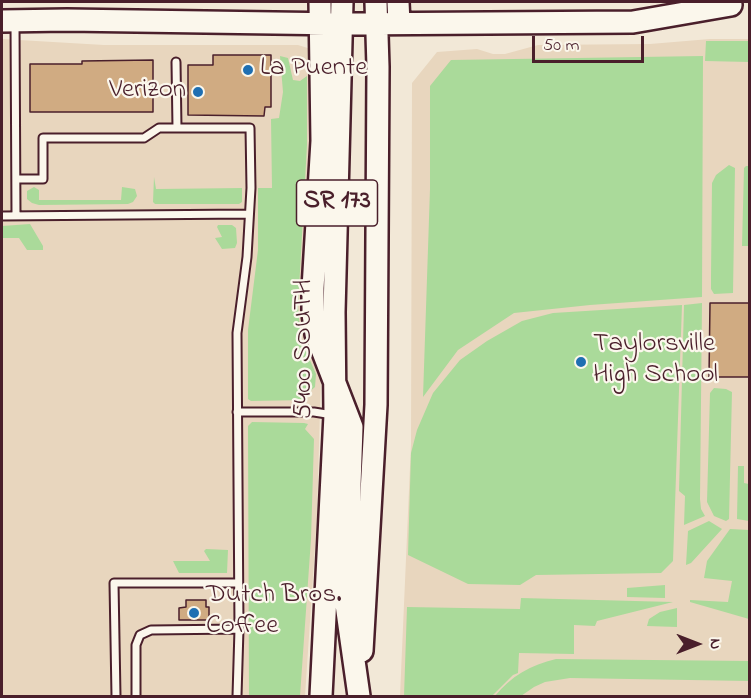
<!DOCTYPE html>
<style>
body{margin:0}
#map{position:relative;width:751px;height:698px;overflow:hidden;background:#f2e8d7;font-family:"Indie Flower",sans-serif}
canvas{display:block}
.frame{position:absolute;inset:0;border:3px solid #4a1f2b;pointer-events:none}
.north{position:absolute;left:667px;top:614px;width:60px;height:60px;-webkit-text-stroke:4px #fbf7ec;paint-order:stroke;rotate:90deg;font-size:16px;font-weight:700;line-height:24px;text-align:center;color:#4a1f2b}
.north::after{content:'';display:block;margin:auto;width:21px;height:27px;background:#4a1f2b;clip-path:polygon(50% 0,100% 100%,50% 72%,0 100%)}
.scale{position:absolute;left:532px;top:36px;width:112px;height:27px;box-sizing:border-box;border:3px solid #4a1f2b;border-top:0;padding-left:8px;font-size:18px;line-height:21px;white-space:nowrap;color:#4a1f2b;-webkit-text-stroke:4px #fbf7ec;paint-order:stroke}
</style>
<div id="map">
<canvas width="751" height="698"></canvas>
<div class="frame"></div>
<div class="north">N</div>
<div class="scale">50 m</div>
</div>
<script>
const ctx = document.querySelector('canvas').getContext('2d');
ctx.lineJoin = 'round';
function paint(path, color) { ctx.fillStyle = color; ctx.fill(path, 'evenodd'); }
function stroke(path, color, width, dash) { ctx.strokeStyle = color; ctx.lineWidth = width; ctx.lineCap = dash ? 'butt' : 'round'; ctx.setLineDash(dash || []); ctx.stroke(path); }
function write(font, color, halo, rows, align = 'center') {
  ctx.font = font + ' "Indie Flower",sans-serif'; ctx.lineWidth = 4.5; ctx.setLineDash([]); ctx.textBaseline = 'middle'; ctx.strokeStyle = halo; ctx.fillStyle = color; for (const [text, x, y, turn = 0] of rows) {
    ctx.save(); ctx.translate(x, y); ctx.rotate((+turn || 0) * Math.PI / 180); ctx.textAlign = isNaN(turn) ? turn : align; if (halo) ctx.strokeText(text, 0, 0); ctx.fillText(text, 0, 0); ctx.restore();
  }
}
paint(new Path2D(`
 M2,39L104,45H298L311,49L312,133L303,316L308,346L321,373L317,517L305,696H2Z
 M710,39H749V696H400L411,444L412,83L437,52L477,49L493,54H505L538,45L650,44Z`), '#e8d6be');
paint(new Path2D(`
 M706,41H749V62L705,61Z
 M280,56L288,58L293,80L300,81L307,76V145L298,307L301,340L316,374L315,387L307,394V400L251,401L248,399V330L258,250V188H272L271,119L279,118L283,92Z
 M703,56L702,297L590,305L514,313L458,350L423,397L430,189V86L451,60Z
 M729,165L735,168L733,293L714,294L711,289V276L712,183L716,175Z
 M746,166H749L748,246H742L744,168Z
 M154,177L156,189L242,188V202L239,204H155L153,202Z
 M34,187L39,190V200H121L122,187L135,189L137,196L133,202L128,204L39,205L32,203L27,199V191Z
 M30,224L43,246V250H27L19,238H2V226Z
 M218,225H232L236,228L237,243L235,248L222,249L215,238L222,237L217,227Z
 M702,303L700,499L701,509L705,516L684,525L685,496L679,491L684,305Z
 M682,305L673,561L661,573L536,575L520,585L468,584L408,555L411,453L417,430L433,393L460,360L487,341L522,321L553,313Z
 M714,388L726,389L732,392L729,519L726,521L714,516L707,502L710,393Z
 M252,422L304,423L308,424L305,429L314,439L311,539L300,696H249L248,431V426Z
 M738,466H744V483L749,484V521L737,519Z
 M709,521L722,529L691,563L686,565L688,531Z
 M730,529L749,530V619L690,602V600L728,602L732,581L704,578L707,561Z
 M206,549L228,550L227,573H179L173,561H210L204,551Z
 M665,585V598L627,597V588Z
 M521,598L673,602L597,621L595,626L574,625V654L519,653L518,673L513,675L492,696H404L407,607L520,609Z
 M677,608V627L647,626L649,619L660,612Z
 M556,659L749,661V681L570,678L545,682L534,687L521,696H495C511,676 531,665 556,659Z`), '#aada9a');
const building = new Path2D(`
 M213,55H271V107H265L264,116L188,115V65H213Z
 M153,60V112H30V64H82V61Z
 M710,303H750V377H709Z
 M186,600H206V607H209V620H179V608L186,607Z`);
paint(building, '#d0ab82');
stroke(building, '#4a1f2b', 1.5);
const service = new Path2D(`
 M15,23L16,216
 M176,62L177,128
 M16,179H43V138H144L159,128H250L251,188L247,257L237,333L239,629L237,696
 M2,216L249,214
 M237,412H314L333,415
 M116,696L114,583H238
 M136,696V645L140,635L151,630L239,629`);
const primary = new Path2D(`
 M320,2L322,141L313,288V314L316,334L352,427L346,604L359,696
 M398,2L399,23
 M2,21L67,20L343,24L633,22L731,5
 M362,651L376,405L378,67L376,2
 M321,696L335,415L334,312L342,2`);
stroke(service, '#4a1f2b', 11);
stroke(primary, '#4a1f2b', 26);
stroke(service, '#fbf7ec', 7);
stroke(primary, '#fbf7ec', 21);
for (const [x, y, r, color] of [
 [248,70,6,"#1f6fb2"],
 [198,92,6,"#1f6fb2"],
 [581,362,6,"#1f6fb2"],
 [194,613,6,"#1f6fb2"]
]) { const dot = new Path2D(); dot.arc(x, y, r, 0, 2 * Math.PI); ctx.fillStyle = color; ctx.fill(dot); stroke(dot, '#fbf7ec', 2); }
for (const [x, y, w] of [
 [337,203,81]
]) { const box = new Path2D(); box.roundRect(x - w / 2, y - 23, w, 46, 4.5); ctx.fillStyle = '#fbf7ec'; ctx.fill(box); stroke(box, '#4a1f2b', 1.5); }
write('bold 26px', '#4a1f2b', null, [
 ["SR 173",337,203]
]);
write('27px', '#4a1f2b', '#fbf7ec', [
 ["La Puente",260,70],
 ["Verizon",186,92,"right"],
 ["Taylorsville",593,346],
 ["High School",593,377],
 ["Dutch Bros.",206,597],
 ["Coffee",206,628]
], 'left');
write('27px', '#4a1f2b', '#fbf7ec', [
 ["5400 SOUTH",306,349,-90]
]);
</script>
